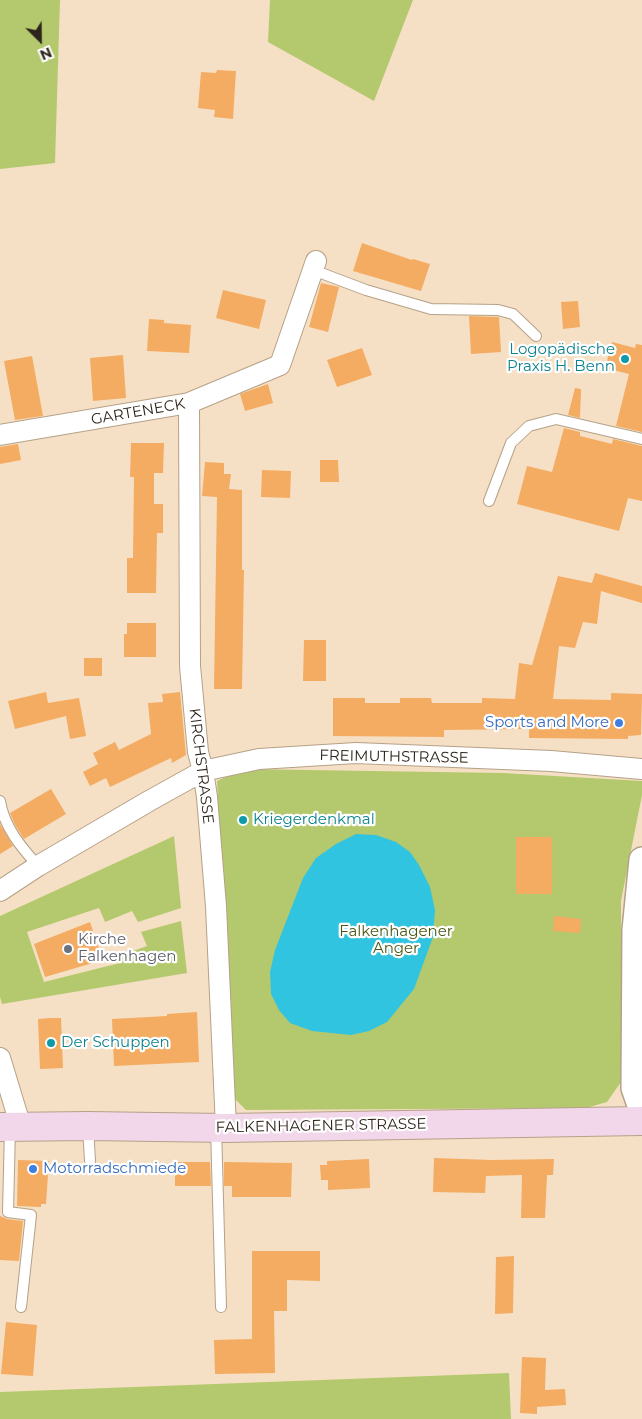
<!DOCTYPE html>
<meta charset="utf-8">
<style>
body{margin:0}
#map{position:relative;width:642px;height:1419px;overflow:hidden;background:#f6e0c5;font-family:Montserrat,sans-serif}
canvas{display:block}
.north{position:absolute;left:15px;top:15px;width:50px;height:50px;-webkit-text-stroke:4px #fff;paint-order:stroke;rotate:157deg;font-size:14px;font-weight:700;line-height:20px;text-align:center;color:#2d251b}
.north::after{content:'';display:block;margin:auto;width:18px;height:22px;background:#2d251b;clip-path:polygon(50% 0,100% 100%,50% 72%,0 100%)}
</style>
<div id="map">
<canvas width="642" height="1419"></canvas>
<div class="north">N</div>
</div>
<script>
const ctx = document.querySelector('canvas').getContext('2d');
ctx.lineJoin = 'round';
function paint(path, color) { ctx.fillStyle = color; ctx.fill(path, 'evenodd'); }
function stroke(path, color, width, dash) { ctx.strokeStyle = color; ctx.lineWidth = width; ctx.lineCap = dash ? 'butt' : 'round'; ctx.setLineDash(dash || []); ctx.stroke(path); }
function write(font, color, halo, rows, align = 'center') {
  ctx.font = font + ' Montserrat,sans-serif'; ctx.lineWidth = 4.5; ctx.setLineDash([]); ctx.textBaseline = 'middle'; ctx.strokeStyle = halo; ctx.fillStyle = color; for (const [text, x, y, turn = 0] of rows) {
    ctx.save(); ctx.translate(x, y); ctx.rotate((+turn || 0) * Math.PI / 180); ctx.textAlign = isNaN(turn) ? turn : align; if (halo) ctx.strokeText(text, 0, 0); ctx.fillText(text, 0, 0); ctx.restore();
  }
}
paint(new Path2D(`
 M0,0H60L55,163L0,169Z
 M270,0H413L374,101L268,42Z
 M243,769L503,773L642,781V795L621,901V1082L607,1102L586,1108L246,1110L234,1098L217,781Z
 M174,836L181,908L138,922L132,911L105,922L99,908L27,932L44,982L120,963L119,956L147,946L141,932L181,921L187,973L2,1004L0,997V916Z
 M509,1373L511,1419H0V1392Z`), '#b4c96d');
paint(new Path2D(`
 M356,834L376,835L396,842L410,852L419,865L430,887L435,910L433,937L414,989L387,1022L369,1031L351,1035L312,1031L290,1023L279,1010L271,994L270,972L275,950L303,878L316,858L336,844Z`), '#31c4e1');
paint(new Path2D(`
 M217,70L236,71L233,119L214,117L215,110L198,108L201,72L216,73Z
 M362,243L412,260L413,259L430,264L421,291L353,271Z
 M321,283L339,287L328,332L309,327Z
 M223,290L266,300L259,329L216,318Z
 M578,301L580,327L563,329L561,302Z
 M469,316L499,317L501,352L471,354Z
 M149,319L164,320V323L191,325L189,353L147,351Z
 M612,342L635,348L636,344L642,345V432L616,426L629,374L605,368Z
 M362,348L372,375L337,387L327,360Z
 M123,355L126,398L93,401L90,358Z
 M32,356L43,416L15,420L4,361Z
 M268,384L273,403L245,411L240,394Z
 M575,388L581,389L580,418L568,415Z
 M564,428L580,432V436L612,444L613,439L642,446V501L628,498L619,531L517,504L527,466L552,472Z
 M131,443H164L163,473H154V504H163V533H157L156,593H127V558H133L134,477H130Z
 M18,444L21,460L0,464V447Z
 M320,460H338L339,482H320Z
 M205,462L224,463V474H231L229,489L242,490V570H244L242,689H214L217,497L202,496Z
 M262,470L291,471L290,498L261,497Z
 M595,573L642,586V603L601,591L597,624L583,622L575,648L559,646L553,699L611,700V693L642,694L641,735L628,736V739L529,738V729L444,730V737L333,736V698H365V703H400V698H431L432,703H482V698L515,699L519,663L532,665L558,576L592,583Z
 M127,623H156V657H124V634H127Z
 M304,640H326V681H303Z
 M84,658H102V676H84Z
 M46,692L48,703L79,698L86,736L70,739L66,716L15,729L8,701Z
 M180,692L186,755L172,763L171,758L110,787L106,778L90,786L83,772L98,764L93,753L115,742L119,750L151,734L148,703L163,702L162,694Z
 M51,789L66,814L24,839L15,825L10,813Z
 M0,824L13,846L0,854Z
 M516,837H552V894H516Z
 M554,916L581,919L580,933L553,931Z
 M90,922L103,960L45,977L34,944Z
 M197,1012L199,1062L114,1066L112,1019L167,1016V1014Z
 M50,1018H61L63,1068L40,1069L38,1019Z
 M434,1158L492,1160L554,1159L553,1175H547L545,1218H521L522,1175L486,1176L485,1193L433,1192Z
 M369,1159L370,1188L328,1190V1180H321L320,1165H327V1161Z
 M18,1160L49,1161L46,1204H41V1207L17,1206Z
 M175,1162H210L211,1186H175Z
 M224,1162L292,1163L291,1197H232V1186H224Z
 M0,1216L7,1219L23,1221L19,1261L0,1260Z
 M252,1251H320V1281L287,1280V1311H274L275,1373L215,1374L214,1340L252,1339Z
 M514,1256L513,1313L495,1314L496,1257Z
 M6,1322L37,1325L33,1376L1,1374Z
 M522,1357L546,1358L545,1390L565,1389L566,1405L537,1407V1414L520,1413Z`), '#f4ab62');
const service = new Path2D(`
 M313,270L366,290L431,309L498,310L513,314L536,336
 M489,501L511,443L529,426L556,419L642,439
 M0,801C4,827 21,847 38,866
 M88,1127L90,1161
 M10,1128L8,1212L31,1215L21,1307
 M216,1128L221,1307`);
const minor = new Path2D(`
 M189,403L190,666L198,752L203,771L207,797L216,906L226,1128
 M0,435L189,403L280,365L316,261
 M0,891L38,866L149,801L203,771L259,759L356,753L551,761L642,769
 M0,1058L21,1127`);
const tertiary = new Path2D(`
 M642,860L635,930L634,1088L642,1111`);
const secondary = new Path2D(`
 M0,1127L88,1126L226,1128L642,1121`);
stroke(service, '#b5a187', 12);
stroke(minor, '#b5a187', 22);
stroke(tertiary, '#b5a187', 28);
stroke(secondary, '#b5a187', 30);
stroke(service, '#fff', 10);
stroke(minor, '#fff', 20);
stroke(tertiary, '#fff', 25);
stroke(secondary, '#f2d7eb', 28);
for (const [x, y, r, color] of [
 [625,359,5,"#0f9aa8"],
 [619,723,5,"#3f7fe0"],
 [243,820,5,"#0f9aa8"],
 [68,949,5,"#6b7280"],
 [51,1043,5,"#0f9aa8"],
 [33,1169,5,"#3f7fe0"]
]) { const dot = new Path2D(); dot.arc(x, y, r, 0, 2 * Math.PI); ctx.fillStyle = color; ctx.fill(dot); stroke(dot, '#fff', 2); }
write('15px', '#0d838f', '#fff', [
 ["Logopädische",615,350,"right"],
 ["Praxis H. Benn",615,367,"right"],
 ["Kriegerdenkmal",253,820],
 ["Der Schuppen",61,1043]
], 'left');
write('15px', '#2d251b', '#fff', [
 ["GARTENECK",138,412,-10],
 ["FREIMUTHSTRASSE",394,757,1],
 ["KIRCHSTRASSE",201,766,83],
 ["FALKENHAGENER STRASSE",321,1126,-1]
]);
write('15px', '#366cbe', '#fff', [
 ["Sports and More",609,723],
 ["Motorradschmiede",43,1169,"left"]
], 'right');
write('15px', '#4b5813', '#fff', [
 ["Falkenhagener",396,932],
 ["Anger",396,949]
]);
write('15px', '#5b616d', '#fff', [
 ["Kirche",78,940],
 ["Falkenhagen",78,957]
], 'left');
</script>
